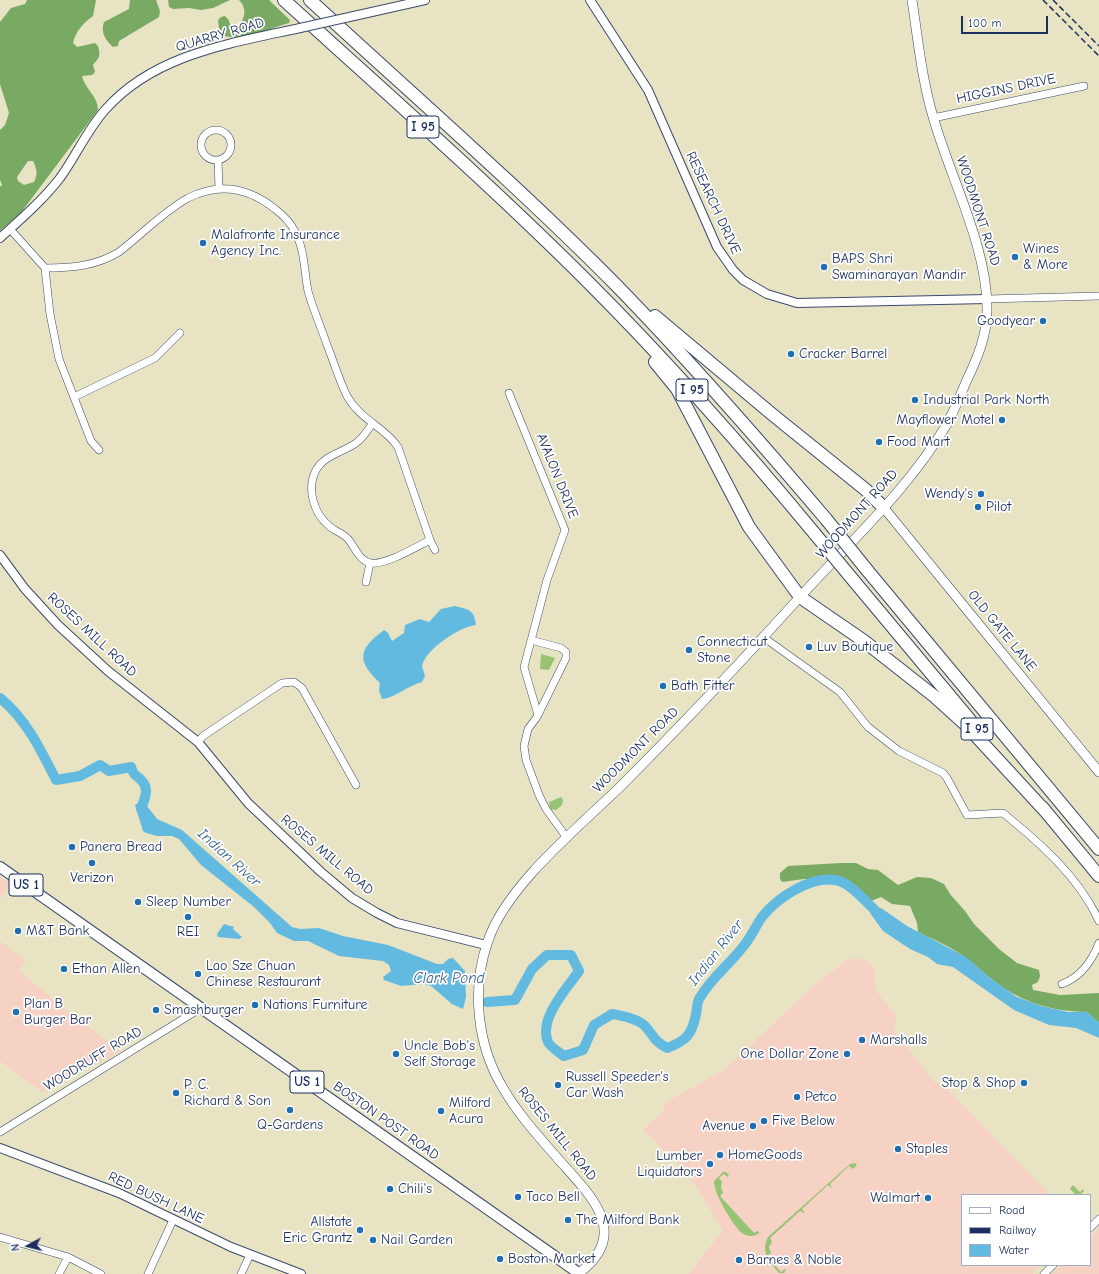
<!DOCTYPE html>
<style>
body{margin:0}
#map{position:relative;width:1099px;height:1274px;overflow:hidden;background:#e8e3c2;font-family:"Comic Neue",sans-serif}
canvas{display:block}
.legend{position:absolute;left:961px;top:1194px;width:130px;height:72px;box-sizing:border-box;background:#fff;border:1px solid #a4acbf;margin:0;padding:5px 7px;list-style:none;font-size:12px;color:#1b2f5e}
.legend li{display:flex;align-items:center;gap:8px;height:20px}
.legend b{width:20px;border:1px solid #a4acbf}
.north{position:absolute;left:8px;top:1226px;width:40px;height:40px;-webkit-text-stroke:3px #fff;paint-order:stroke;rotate:263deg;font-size:11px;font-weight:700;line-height:16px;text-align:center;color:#1b2f5e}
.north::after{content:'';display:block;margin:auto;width:14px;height:18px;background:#1b2f5e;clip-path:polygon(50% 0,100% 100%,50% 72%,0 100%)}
.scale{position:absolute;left:961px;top:16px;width:87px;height:18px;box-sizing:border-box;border:2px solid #1b2f5e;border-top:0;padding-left:5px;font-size:12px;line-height:14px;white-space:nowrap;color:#1b2f5e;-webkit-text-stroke:3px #fff;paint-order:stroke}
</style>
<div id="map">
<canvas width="1099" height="1274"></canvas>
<ul class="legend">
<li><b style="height:5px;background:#fff"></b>Road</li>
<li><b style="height:5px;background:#1b2f5e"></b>Railway</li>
<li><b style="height:11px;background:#63bae0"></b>Water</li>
</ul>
<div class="north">N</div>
<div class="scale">100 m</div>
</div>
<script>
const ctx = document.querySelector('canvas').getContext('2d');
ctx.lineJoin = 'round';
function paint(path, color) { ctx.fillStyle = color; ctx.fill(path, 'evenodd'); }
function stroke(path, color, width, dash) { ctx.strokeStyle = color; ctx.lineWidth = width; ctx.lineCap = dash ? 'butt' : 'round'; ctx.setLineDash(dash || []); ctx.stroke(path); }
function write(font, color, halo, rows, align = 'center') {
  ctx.font = font + ' "Comic Neue",sans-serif'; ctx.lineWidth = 3.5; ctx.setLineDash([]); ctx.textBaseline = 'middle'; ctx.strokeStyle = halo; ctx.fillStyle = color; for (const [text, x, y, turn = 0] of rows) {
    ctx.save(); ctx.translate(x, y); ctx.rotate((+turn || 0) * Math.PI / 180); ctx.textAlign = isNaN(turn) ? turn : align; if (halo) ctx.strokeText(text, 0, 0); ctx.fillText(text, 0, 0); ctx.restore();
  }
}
paint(new Path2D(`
 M0,877L11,884L0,899Z
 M0,941L26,960L19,971L84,1024L121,1051L42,1092L0,1061Z
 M856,958L868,961L874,969L876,991L896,1016L894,1033L909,1040V1049L933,1081L946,1088L1050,1195H962V1265H1041L1032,1274H689L723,1230L686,1171L643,1130L664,1111L663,1104L724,1070L817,983L847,960Z
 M1099,1228V1274H1052L1061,1265H1090V1237Z`), '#f6d2c4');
paint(new Path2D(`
 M541,654L555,658L549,670L540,669Z
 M561,797L563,800L562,805L556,810L550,809L549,802Z
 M850,1164L855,1163L857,1165L853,1169L849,1166L830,1184L832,1188L828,1185L802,1209L805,1213L800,1211L770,1238L772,1242L769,1247L771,1253L767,1256L781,1272L785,1269L786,1270L784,1273H779C770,1262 760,1253 768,1237Z
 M723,1172H726L729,1175L727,1177L724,1174L719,1178L722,1182L721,1187L723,1193L720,1196L754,1233L757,1231L760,1232L756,1235C751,1237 746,1236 742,1233C733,1226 713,1192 714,1181Z
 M1073,1185L1080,1192L1083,1189L1084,1191L1080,1195H1076L1070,1189Z`), '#97c472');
paint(new Path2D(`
 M27,0H96L93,16C83,23 76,31 73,43L77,47L95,43L98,46C101,56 99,58 93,65L95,72L92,75L82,76C85,89 98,96 98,110L20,214L0,231V187L2,185L0,180V130L5,125L9,113L0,84V22L11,8L25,4ZM28,161H33C37,169 38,174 34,182L24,185L18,181L17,177Z
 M130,0H156L160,11L159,17L119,41L118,46L113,47C106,41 100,32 104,22L129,9Z
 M168,0H230L213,8L201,10L189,8L173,9L169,7Z
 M239,0H269L290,20L289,23C271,28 242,41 224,36L219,28L218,20L221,17L225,16L228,19L233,30C244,23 249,10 239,0Z
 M841,863H856L868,869L878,870L898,885L917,877L931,878L944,884L950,894L965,911L974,924L999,949L1017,963L1039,970L1040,976L1038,982L1032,985L1033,990L1060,995L1099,993V1023L1087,1012C1048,1011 1020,1002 989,977C981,971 974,963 966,958C952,947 934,940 918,932L917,923L910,906L892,904L881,897L864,904L840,879H804L782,882L780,879V873L788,866Z`), '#79aa64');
paint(new Path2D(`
 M455,606C469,610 474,609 476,625C459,627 426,649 422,666L425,676L422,682C407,686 395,698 382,699L379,690L380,683C357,661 357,650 384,630L388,633L392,641L404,633L405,625L420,619L429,622L441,609Z
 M141,801L144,802L157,819L182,830L292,927L300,929L319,928L343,936L388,945L437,964H443L448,959L453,958L465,971L466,997L463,1009L452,1004L431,986L423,984L401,986L384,980L383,977L391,971L389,965L383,961L339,956L308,941H294L277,933L270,923L254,907L201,865L179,839L172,836H157L146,833L143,831L135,805Z
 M881,908L907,926L966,957L990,978L1017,997L1041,1006L1068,1012H1087L1099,1023V1038L1076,1028L1049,1025L1014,1010L953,967L937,964L928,957L910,949L883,931L870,913Z
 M224,924L234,927L233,929L242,937L239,939L218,937L217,934Z`), '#63bae0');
stroke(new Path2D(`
 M0,698C26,719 41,750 56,780L80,776L100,765L109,771L131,767C134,777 136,774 142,781C150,789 144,800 141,809L144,813
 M487,1002L515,1000L532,969L547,955H571L579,971C567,988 538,1019 548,1042C550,1047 559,1052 564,1056L583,1050L594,1025L612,1014C622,1016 637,1018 645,1026C655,1037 652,1039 667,1048C686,1041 692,1035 696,1014C697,1009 697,1003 699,999C711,978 728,966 742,948C750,939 755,927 762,917C777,898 810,876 835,880C852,882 871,909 885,919`), '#63bae0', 10);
const minor = new Path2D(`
 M933,118L1084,86
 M201 145a15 15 0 1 1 30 0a15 15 0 1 1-30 0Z
 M218,160L219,189
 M10,229L45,268L50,314L59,359L91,441L99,450
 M45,268C72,268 96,266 119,252C141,235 163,212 188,198C220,182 249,188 275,209C283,215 291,223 295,232C305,250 304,271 308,291C313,309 321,327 327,345C334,362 339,380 347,396C361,421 384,426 398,447L430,540L435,550
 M987,299L1099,296
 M509,393L565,530L547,580L524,667L538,715
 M74,397L155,358L180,333
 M372,424C367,431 363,438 356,443C342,453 323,455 315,472C307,490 314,513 328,525C334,531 343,533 348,539C355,547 359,561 371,563C386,565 416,547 430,540
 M366,582L370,563
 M763,637L840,692L868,727L899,751L943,773L947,778L967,815L1003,813C1040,843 1079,877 1099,921
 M531,640L561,648L566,652V658L537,717L528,729L524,746L526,760L539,795L546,809L567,838
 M198,742L203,736L282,683L294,682L302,688L356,785
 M1062,984C1081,977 1092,961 1099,943
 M0,1132L201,1008
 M1090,1228L1099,1219
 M0,1237L68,1257L101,1274
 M59,1274L68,1257
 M148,1274L173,1220
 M241,1274L250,1255
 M1044,1274L1053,1265`);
const tertiary = new Path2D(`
 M590,0L648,90L717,247L733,270L743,280L767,294L797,303L987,299
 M345,18L425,0
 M0,238C21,219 43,200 60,178C76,156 87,130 105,110C154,54 232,43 300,28
 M0,555L25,589L58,625L108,671L198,742L248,803L321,872L352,898L377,913L397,923L486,945
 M0,1148L119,1193L231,1247L301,1274`);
const secondary = new Path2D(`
 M884,508L1099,772
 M579,1273C632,1233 590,1195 559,1160C539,1137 518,1114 503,1088C477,1045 471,989 488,941C506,886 579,827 621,786C682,725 741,662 799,598C850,542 908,490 947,424C954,411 960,396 966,382C977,359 987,336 987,310C988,249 951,179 934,120C922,81 918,40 912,0`);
const primary = new Path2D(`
 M0,867L580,1274`);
const motorway = new Path2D(`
 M284,0C387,94 491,185 589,283C669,363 743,447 815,534
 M310,0C413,95 519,187 617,286C690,361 758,439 826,519
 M655,316L773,415L866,490L884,508
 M655,362L677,389L749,527L800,597L864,641L934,696L965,724L1047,813
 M867,570L1099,849
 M854,581L970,720
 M1042,807L1099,876`);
stroke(minor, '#3a4a6d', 8);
stroke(tertiary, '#3a4a6d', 10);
stroke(secondary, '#3a4a6d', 10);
stroke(primary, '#3a4a6d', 12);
stroke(motorway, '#3a4a6d', 14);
stroke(minor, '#fff', 7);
stroke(tertiary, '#fff', 8);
stroke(secondary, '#fff', 9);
stroke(primary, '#fff', 10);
stroke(motorway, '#fff', 12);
stroke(new Path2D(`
 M1043,0L1099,56
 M1053,0L1099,46`), '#1b2f5e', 1.5, [6, 3]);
const tertiaryBridge = new Path2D(`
 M300,28L345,18`);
const motorwayBridge = new Path2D(`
 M826,519L867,570
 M815,534L854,581`);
stroke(tertiaryBridge, '#3a4a6d', 10, []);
stroke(motorwayBridge, '#3a4a6d', 14, []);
stroke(tertiaryBridge, '#fff', 8);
stroke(motorwayBridge, '#fff', 12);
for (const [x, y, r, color] of [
 [203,243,4,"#1f6fb2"],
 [1015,257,4,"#1f6fb2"],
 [824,267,4,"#1f6fb2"],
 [1043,321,4,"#1f6fb2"],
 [791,354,4,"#1f6fb2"],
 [915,400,4,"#1f6fb2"],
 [1002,420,4,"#1f6fb2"],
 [879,442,4,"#1f6fb2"],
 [981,494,4,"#1f6fb2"],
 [978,507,4,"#1f6fb2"],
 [809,647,4,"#1f6fb2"],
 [689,650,4,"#1f6fb2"],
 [663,686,4,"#1f6fb2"],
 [72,847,4,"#1f6fb2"],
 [92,863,4,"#1f6fb2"],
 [138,902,4,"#1f6fb2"],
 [188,917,4,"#1f6fb2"],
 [18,931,4,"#1f6fb2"],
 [64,969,4,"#1f6fb2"],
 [198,974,4,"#1f6fb2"],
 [255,1005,4,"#1f6fb2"],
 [156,1010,4,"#1f6fb2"],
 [16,1012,4,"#1f6fb2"],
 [862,1040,4,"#1f6fb2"],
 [396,1054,4,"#1f6fb2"],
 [847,1054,4,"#1f6fb2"],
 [1024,1083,4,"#1f6fb2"],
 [558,1085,4,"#1f6fb2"],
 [176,1093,4,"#1f6fb2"],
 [797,1097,4,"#1f6fb2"],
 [290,1110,4,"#1f6fb2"],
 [441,1111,4,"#1f6fb2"],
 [764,1121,4,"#1f6fb2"],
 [753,1126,4,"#1f6fb2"],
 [898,1149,4,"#1f6fb2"],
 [720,1155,4,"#1f6fb2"],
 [710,1164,4,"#1f6fb2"],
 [390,1189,4,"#1f6fb2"],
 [518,1197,4,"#1f6fb2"],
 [928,1198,4,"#1f6fb2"],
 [568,1220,4,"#1f6fb2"],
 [360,1230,4,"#1f6fb2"],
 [373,1240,4,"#1f6fb2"],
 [500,1259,4,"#1f6fb2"],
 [739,1260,4,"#1f6fb2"]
]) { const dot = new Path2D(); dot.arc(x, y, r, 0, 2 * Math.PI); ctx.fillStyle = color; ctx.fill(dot); stroke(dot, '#fff', 1.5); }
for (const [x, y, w] of [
 [423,127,32],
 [692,390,32],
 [977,729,32],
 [26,885,34],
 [307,1082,34]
]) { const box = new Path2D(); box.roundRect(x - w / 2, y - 11, w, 22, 3); ctx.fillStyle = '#fff'; ctx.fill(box); stroke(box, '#1b2f5e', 1); }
write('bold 13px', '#1b2f5e', null, [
 ["I 95",423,127],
 ["I 95",692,390],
 ["I 95",977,729],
 ["US 1",26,885],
 ["US 1",307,1082]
]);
write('14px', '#1b2f5e', '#fff', [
 ["QUARRY ROAD",220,35,-16],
 ["HIGGINS DRIVE",1006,89,-12],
 ["RESEARCH DRIVE",713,203,65],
 ["WOODMONT ROAD",978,211,72],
 ["AVALON DRIVE",557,476,68],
 ["WOODMONT ROAD",857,514,-48],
 ["OLD GATE LANE",1002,631,51],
 ["ROSES MILL ROAD",92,635,43],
 ["WOODMONT ROAD",636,750,-45],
 ["ROSES MILL ROAD",327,855,40],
 ["WOODRUFF ROAD",93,1059,-31],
 ["BOSTON POST ROAD",386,1121,35],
 ["ROSES MILL ROAD",557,1134,51],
 ["RED BUSH LANE",156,1198,25]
]);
write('14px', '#1b2f5e', '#fff', [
 ["Malafronte Insurance",211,235],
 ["Agency Inc.",211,251],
 ["Wines",1023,249],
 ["& More",1023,265],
 ["BAPS Shri",832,259],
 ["Swaminarayan Mandir",832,275],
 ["Goodyear",1035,321,"right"],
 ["Cracker Barrel",799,354],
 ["Industrial Park North",923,400],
 ["Mayflower Motel",994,420,"right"],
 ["Food Mart",887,442],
 ["Wendy's",973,494,"right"],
 ["Pilot",986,507],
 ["Connecticut",697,642],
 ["Stone",697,658],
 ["Luv Boutique",817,647],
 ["Bath Fitter",671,686],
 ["Panera Bread",80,847],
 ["Verizon",92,878,"center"],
 ["Sleep Number",146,902],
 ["M&T Bank",26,931],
 ["REI",188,932,"center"],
 ["Lao Sze Chuan",206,966],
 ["Chinese Restaurant",206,982],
 ["Ethan Allen",72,969],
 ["Plan B",24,1004],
 ["Burger Bar",24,1020],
 ["Nations Furniture",263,1005],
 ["Smashburger",164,1010],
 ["Marshalls",870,1040],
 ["Uncle Bob's",404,1046],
 ["Self Storage",404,1062],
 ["One Dollar Zone",839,1054,"right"],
 ["Russell Speeder's",566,1077],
 ["Car Wash",566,1093],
 ["Stop & Shop",1016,1083,"right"],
 ["P. C.",184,1085],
 ["Richard & Son",184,1101],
 ["Petco",805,1097],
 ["Milford",449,1103],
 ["Acura",449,1119],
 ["Five Below",772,1121],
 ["Q-Gardens",290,1125,"center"],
 ["Avenue",745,1126,"right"],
 ["Staples",906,1149],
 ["HomeGoods",728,1155],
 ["Lumber",702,1156,"right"],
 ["Liquidators",702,1172,"right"],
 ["Chili's",398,1189],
 ["Taco Bell",526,1197],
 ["Walmart",920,1198,"right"],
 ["The Milford Bank",576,1220],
 ["Allstate",352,1222,"right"],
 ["Eric Grantz",352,1238,"right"],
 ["Nail Garden",381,1240],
 ["Boston Market",508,1259],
 ["Barnes & Noble",747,1260]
], 'left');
write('italic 15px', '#34608c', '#fff', [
 ["Indian River",229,858,42],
 ["Indian River",716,953,-52],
 ["Clark Pond",449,979]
]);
</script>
